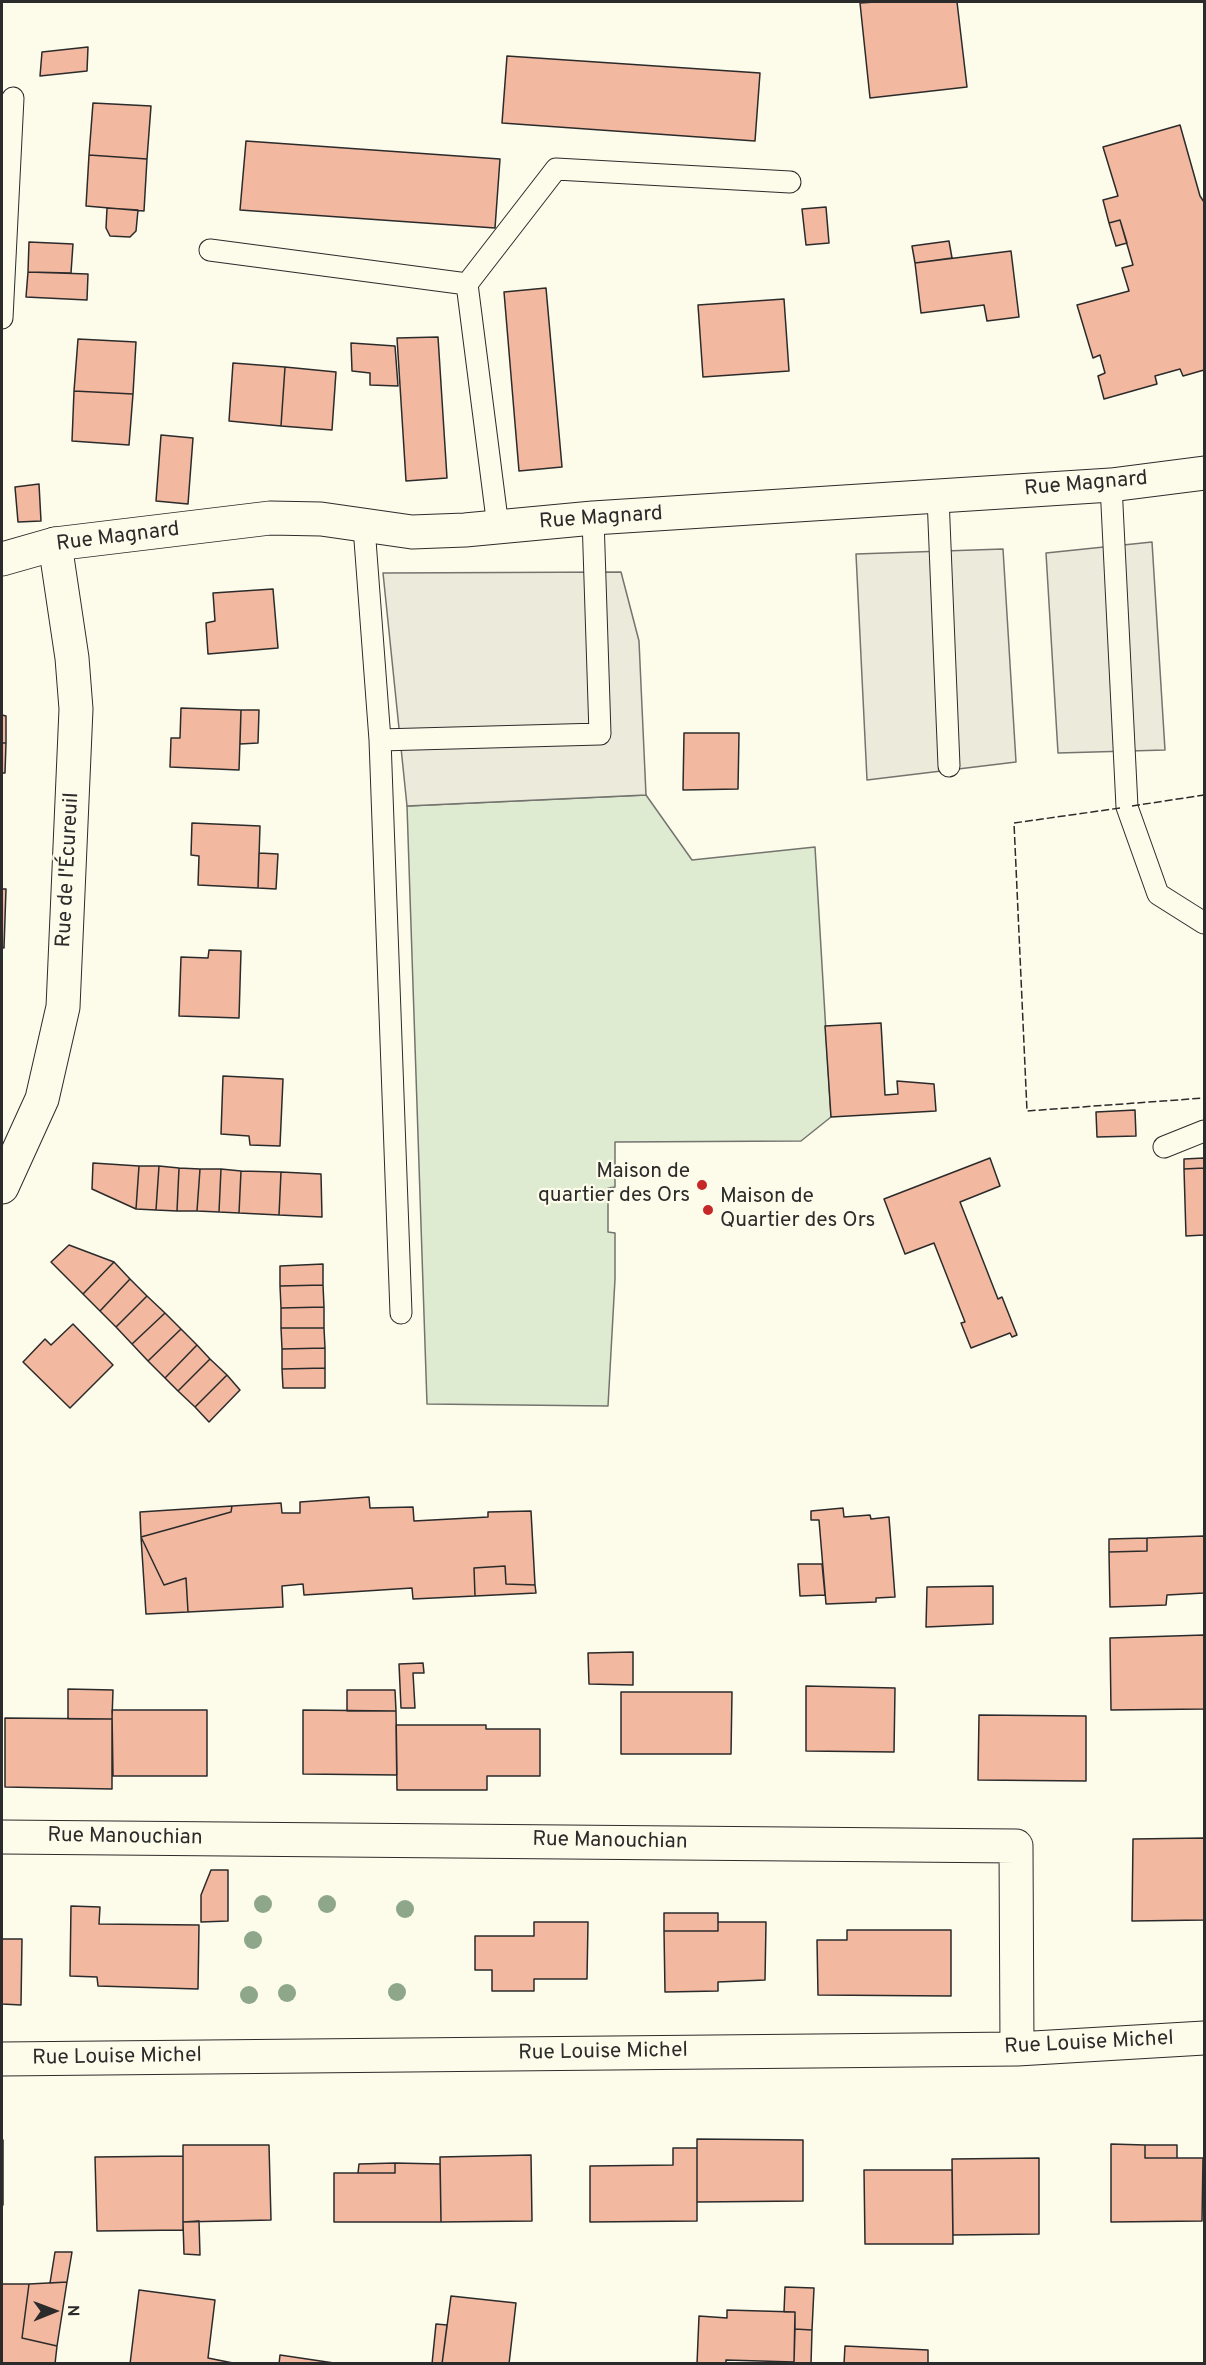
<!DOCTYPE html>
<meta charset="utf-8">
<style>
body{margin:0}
#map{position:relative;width:1206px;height:2365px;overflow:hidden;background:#fdfbea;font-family:Overpass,sans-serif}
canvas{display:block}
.frame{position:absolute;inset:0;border:3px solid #2b2b2b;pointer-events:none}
.north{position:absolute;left:24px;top:2281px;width:60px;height:60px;-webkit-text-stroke:4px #fdfbea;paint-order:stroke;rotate:89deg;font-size:16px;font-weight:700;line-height:24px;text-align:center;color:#2b2b2b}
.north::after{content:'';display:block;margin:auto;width:21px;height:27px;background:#2b2b2b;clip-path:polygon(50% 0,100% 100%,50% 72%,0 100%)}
</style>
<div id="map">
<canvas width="1206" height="2365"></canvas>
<div class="frame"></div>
<div class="north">N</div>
</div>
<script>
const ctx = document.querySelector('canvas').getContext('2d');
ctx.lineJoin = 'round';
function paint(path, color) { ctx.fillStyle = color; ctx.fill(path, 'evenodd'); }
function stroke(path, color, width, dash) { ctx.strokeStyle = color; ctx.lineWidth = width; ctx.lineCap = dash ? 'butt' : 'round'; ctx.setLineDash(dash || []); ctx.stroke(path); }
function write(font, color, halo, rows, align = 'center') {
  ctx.font = font + ' Overpass,sans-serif'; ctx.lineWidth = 4.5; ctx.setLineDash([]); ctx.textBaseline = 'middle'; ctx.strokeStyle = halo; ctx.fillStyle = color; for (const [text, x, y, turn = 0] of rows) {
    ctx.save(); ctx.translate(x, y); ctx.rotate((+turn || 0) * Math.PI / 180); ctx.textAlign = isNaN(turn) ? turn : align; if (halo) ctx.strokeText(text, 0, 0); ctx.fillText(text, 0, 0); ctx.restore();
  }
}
const green = new Path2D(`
 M646,795L692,860L815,847L831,1117L801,1141L615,1142V1187L608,1188V1232L615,1233V1279L608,1406L427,1404L407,806Z`);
paint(green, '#deebd1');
stroke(green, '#74746e', 1.5);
const parking = new Path2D(`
 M1152,542L1165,750L1058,753L1046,553Z
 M1003,549L1016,762L867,780L856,554Z
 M621,572L639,641L646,795L407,806L383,573Z`);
paint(parking, '#eceadb');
stroke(parking, '#74746e', 1.5);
const building = new Path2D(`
 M875,2H957L967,87L870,98L860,3Z
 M88,47L87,71L40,76L42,52Z
 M507,56L760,73L755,141L502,123Z
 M93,103L151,106L147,159L89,155Z
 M1180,125L1200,196L1204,202V370L1183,376L1180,369L1155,376L1157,384L1104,399L1098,376L1105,373L1100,355L1093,358L1077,305L1129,291L1122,268L1133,265L1120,220L1109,223L1103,200L1118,196L1103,147Z
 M246,141L500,159L495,228L240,210Z
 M89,155L147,159L144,211L86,206Z
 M826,207L829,243L806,245L802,209Z
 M107,208L138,210L136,231L130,237L110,236L106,228Z
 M1120,220L1127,243L1116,246L1109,223Z
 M949,241L952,258L915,263L912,246Z
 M29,242L73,244L71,273L28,272Z
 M1011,251L1019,317L987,321L984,305L921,313L915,263Z
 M28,272L88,274L87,300L26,297Z
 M546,288L562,467L519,471L504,292Z
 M784,299L789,371L703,377L698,305Z
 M438,337L447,478L406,481L397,338Z
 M78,339L136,342L133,394L74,391Z
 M351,343L395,346L398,386L370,385V373L352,371Z
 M233,363L285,367L281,426L229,421Z
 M285,367L336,372L332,430L281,426Z
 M74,391L133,394L129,445L72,441Z
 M161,435L193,438L188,504L156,501Z
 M39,484L41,521L18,522L15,487Z
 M273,589L278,648L208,654L206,623L215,621L213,593Z
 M181,708L241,710L239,770L170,767L171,738H180Z
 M241,710H259L258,743L240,744Z
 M2,715L6,716V743H2Z
 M684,733H739L738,789L683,790Z
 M2,743H6L5,773H2Z
 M192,823L260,826L258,888L198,885L199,856L191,855Z
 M259,853L278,854L276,889L258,888Z
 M2,889H6L4,948L2,947Z
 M209,950L241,951L239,1018L179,1016L181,957L208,958Z
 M881,1023L885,1095L898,1094L897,1081L934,1084L936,1111L831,1117L825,1026Z
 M223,1076L283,1079L280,1146L250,1145L249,1136L221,1134Z
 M1135,1110L1136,1136L1097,1137L1096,1112Z
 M990,1158L1000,1186L960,1202L998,1299L1002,1297L1017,1335L1012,1337L1010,1333L971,1348L961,1323L965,1322L934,1243L905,1254L884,1199Z
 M1204,1158V1168L1184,1169V1159Z
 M93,1163L139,1166L136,1209L92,1189Z
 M139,1166H159L156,1210L136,1209Z
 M159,1166L179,1168L177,1211L156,1210Z
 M179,1168L200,1169L197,1211H177Z
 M1204,1168V1235L1186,1236L1184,1169Z
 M200,1169H221L219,1212L197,1211Z
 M221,1169L241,1171L239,1213L219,1212Z
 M241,1171L281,1172L279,1215L239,1213Z
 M281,1172L321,1174L322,1217L279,1215Z
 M69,1245L114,1262L83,1294L51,1262Z
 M114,1262L130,1279L100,1311L83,1294Z
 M323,1264V1285L280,1286V1266Z
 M130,1279L147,1296L116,1327L100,1311Z
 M323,1285L324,1307L281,1308L280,1286Z
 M147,1296L165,1313L132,1344L116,1327Z
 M324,1307V1328H281V1308Z
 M165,1313L181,1329L148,1361L132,1344Z
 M73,1324L113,1365L70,1408L23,1362L45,1339L51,1345Z
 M281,1328H324L325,1348L282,1349Z
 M181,1329L197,1345L165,1378L148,1361Z
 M197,1345L210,1359L178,1391L165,1378Z
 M325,1348V1368L282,1369V1349Z
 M210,1359L227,1375L195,1407L178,1391Z
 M325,1368V1388H283L282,1369Z
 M227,1375L240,1390L209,1422L195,1407Z
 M369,1497L370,1508L413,1507L414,1521L488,1517V1512L531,1511L535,1585L506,1584L505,1566L474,1568L475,1596L413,1599L412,1588L304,1595L303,1584L282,1586L283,1607L188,1612L186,1578L164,1585L141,1537L231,1512L232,1506L281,1503L282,1513H300V1502Z
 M232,1506L231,1512L141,1537L140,1512Z
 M843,1508L844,1517L870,1515L871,1519L889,1517L895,1597L876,1598V1602L826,1604L819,1520H811V1511Z
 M1204,1536V1593L1167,1595L1166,1605L1110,1607L1109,1552L1147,1551V1538Z
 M141,1537L164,1585L186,1578L188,1612L146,1614Z
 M1147,1538V1551L1109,1552V1539Z
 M798,1564H822L825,1595L800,1596Z
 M505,1566L506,1584L535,1585L536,1593L475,1596L474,1568Z
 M993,1586V1624L926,1627L927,1587Z
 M1204,1635V1709L1111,1710L1110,1638Z
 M633,1652V1685L589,1684L588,1653Z
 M423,1663L424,1673H413L415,1708H401L399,1664Z
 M806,1686L895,1688L894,1752L806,1751Z
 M68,1689L113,1690L112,1719H68Z
 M347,1690H395L396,1711H347Z
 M621,1692H732L731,1754H621Z
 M112,1710H207V1776H113Z
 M303,1710L396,1711L397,1775L303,1774Z
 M979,1715L1086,1716V1781L978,1780Z
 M5,1718L112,1719V1789L5,1787Z
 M396,1725H486V1729H540V1776H487V1790H397Z
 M1204,1838V1920L1132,1921L1133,1839Z
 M211,1870H228V1921L201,1922V1895Z
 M71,1906L100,1907L99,1924L199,1925L198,1989L98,1986L97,1977L70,1976Z
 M664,1913H718V1931H664Z
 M534,1922H588L587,1979H534V1991H492V1970H475V1936H534Z
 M718,1922H766L765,1980L718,1982V1991L665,1992L664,1931H718Z
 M847,1930H951V1996L818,1995L817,1940H847Z
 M2,1939H22L21,2005L2,2004Z
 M697,2139L803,2140V2201L697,2202Z
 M2,2140H3V2205H2Z
 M1111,2144L1145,2145V2158H1203L1202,2221L1111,2222Z
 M183,2145H269L271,2220L183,2222Z
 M1145,2145H1177V2158H1145Z
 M673,2148H697V2221L590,2222V2166L673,2165Z
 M531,2155L532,2221L441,2222L440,2157Z
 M183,2156V2230L97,2231L95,2157Z
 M1039,2158V2234L953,2235L952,2159Z
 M395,2163V2173H358L359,2164Z
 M395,2163L440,2164L441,2222H334V2173H395Z
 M864,2170H952L953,2244H865Z
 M199,2221L200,2255L184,2254L183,2222Z
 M55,2252H72L67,2282L50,2283Z
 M67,2282L57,2346L22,2338L29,2284Z
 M2,2284H29L22,2338L57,2346L55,2364H2Z
 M785,2287L814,2288L812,2330L795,2329V2312H784Z
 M139,2290L215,2300L208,2358L238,2364H130Z
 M451,2296L516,2303L509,2364H442Z
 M727,2310L795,2312L794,2362L726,2360V2364H697L699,2316L727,2318Z
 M436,2324L447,2325L442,2364H432Z
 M795,2329L812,2330L811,2364H765L794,2362Z
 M845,2346L928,2350V2364H844Z
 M280,2355L334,2363V2364H279Z`);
paint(building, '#f2b8a0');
stroke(building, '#2b2b2b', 1.5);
const lane = new Path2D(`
 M210,250L467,284L498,527
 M467,284L556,169L790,182
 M2,318L13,98
 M1111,485L1127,807L1158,894L1204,923
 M938,497L949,766
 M364,527L380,740L401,1313
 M380,740L600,734L593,518
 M1164,1147L1204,1131`);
const street = new Path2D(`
 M2,1187L42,1099L63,1007L76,709L72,658L55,544
 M2,1837L1016,1846L1017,2049
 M2,2059L1017,2049L1204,2038`);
const secondary = new Path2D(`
 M2,559L55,544L270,518L321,519L412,532L465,530L593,518L1111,485L1204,473`);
stroke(lane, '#2b2b2b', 23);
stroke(street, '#2b2b2b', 35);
stroke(secondary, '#2b2b2b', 35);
stroke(lane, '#fdfbea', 21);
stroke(street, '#fdfbea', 33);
stroke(secondary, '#fdfbea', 33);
stroke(new Path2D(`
 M1132,806L1204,795
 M1120,808L1014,823L1027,1111L1204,1098`), '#2b2b2b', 1.5, [8, 3]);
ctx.fillStyle = '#8ea78a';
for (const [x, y] of [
 [263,1904],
 [327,1904],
 [405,1909],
 [253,1940],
 [397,1992],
 [287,1993],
 [249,1995]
]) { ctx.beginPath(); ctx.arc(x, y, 9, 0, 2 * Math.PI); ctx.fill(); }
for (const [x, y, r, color] of [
 [702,1185,6,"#c62828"],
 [708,1210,6,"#c62828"]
]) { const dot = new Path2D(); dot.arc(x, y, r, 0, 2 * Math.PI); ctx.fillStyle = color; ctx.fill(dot); stroke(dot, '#fdfbea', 2); }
write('21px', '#2b2b2b', '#fdfbea', [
 ["Rue Magnard",1086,485,-5],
 ["Rue Magnard",601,519,-4],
 ["Rue Magnard",118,538,-7],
 ["Rue de l'Écureuil",69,870,-87],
 ["Rue Manouchian",125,1838,1],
 ["Rue Manouchian",610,1842,1],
 ["Rue Louise Michel",1089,2044,-3],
 ["Rue Louise Michel",603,2053,-1],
 ["Rue Louise Michel",117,2058,-1]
]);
write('21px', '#2b2b2b', '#fdfbea', [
 ["Maison de",690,1173],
 ["quartier des Ors",690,1197],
 ["Maison de",720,1198,"left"],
 ["Quartier des Ors",720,1222,"left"]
], 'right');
</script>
